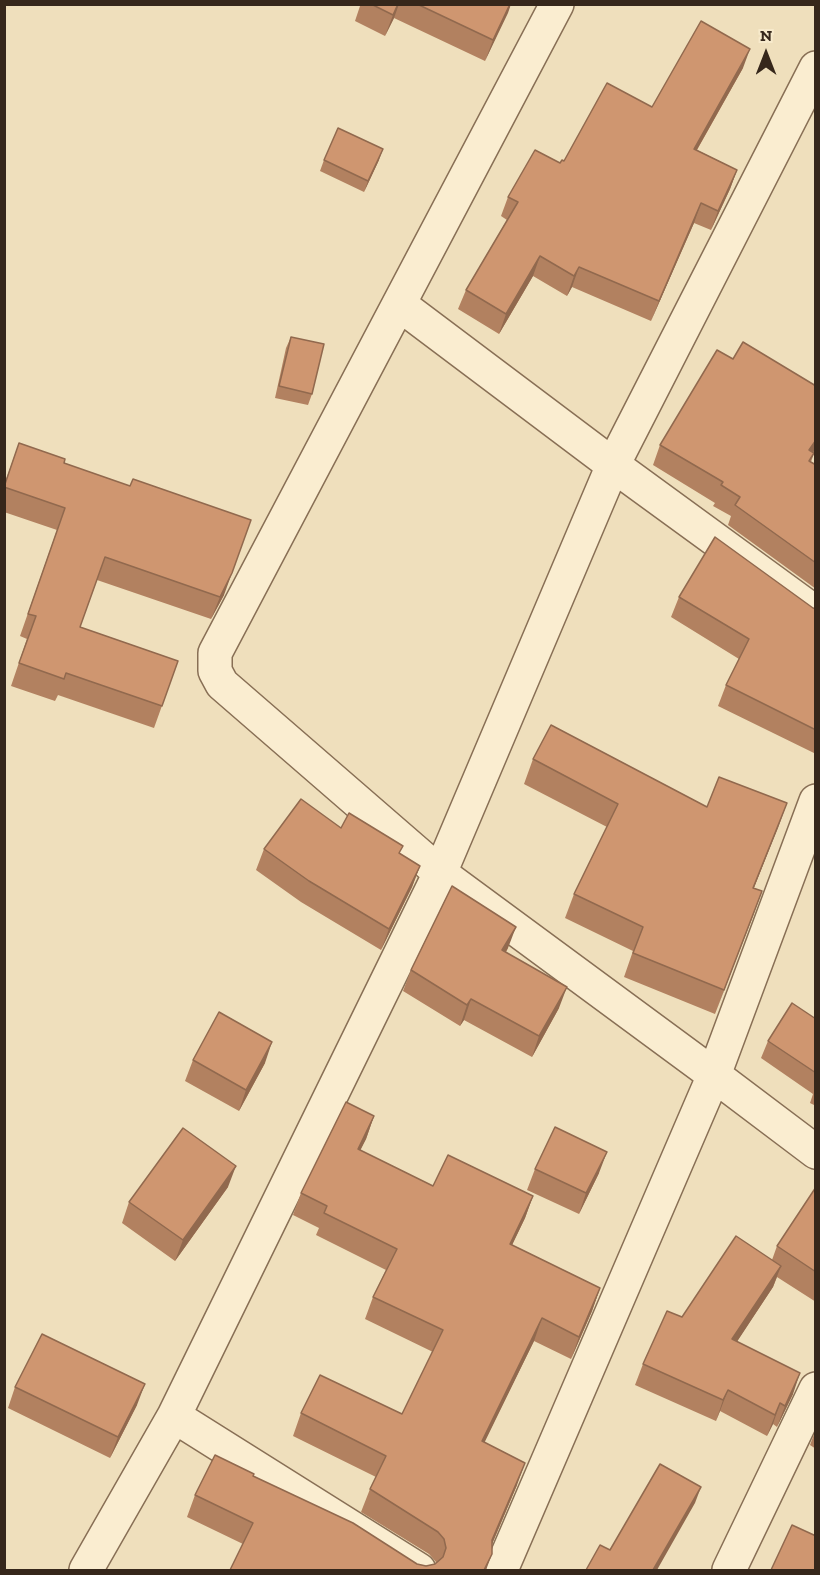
<!DOCTYPE html>
<style>
body{margin:0}
#map{position:relative;width:820px;height:1575px;overflow:hidden;background:#efdfbc;font-family:"Zilla Slab",serif}
canvas{display:block}
.frame{position:absolute;inset:0;border:6px solid #36271b;pointer-events:none}
.north{position:absolute;left:736px;top:24px;width:60px;height:60px;-webkit-text-stroke:4px #f7eacc;paint-order:stroke;rotate:0deg;font-size:16px;font-weight:700;line-height:24px;text-align:center;color:#36271b}
.north::after{content:'';display:block;margin:auto;width:21px;height:27px;background:#36271b;clip-path:polygon(50% 0,100% 100%,50% 72%,0 100%)}
</style>
<div id="map">
<canvas width="820" height="1575"></canvas>
<div class="frame"></div>
<div class="north">N</div>
</div>
<script>
const ctx = document.querySelector('canvas').getContext('2d');
ctx.lineJoin = 'round';
function stroke(path, color, width, dash) { ctx.strokeStyle = color; ctx.lineWidth = width; ctx.lineCap = dash ? 'butt' : 'round'; ctx.setLineDash(dash || []); ctx.stroke(path); }
function paint(path, color) { ctx.fillStyle = color; ctx.fill(path, 'evenodd'); }
const street = new Path2D(`
 M557,4L215,653V671L222,684L440,873L714,1075L816,1152
 M399,304L613,465L816,613
 M174,1416L419,1570
 M86,1570L174,1416L440,873L613,465L816,68
 M501,1570L714,1075L816,801
 M729,1570L816,1389`);
stroke(street, '#886f55', 36);
stroke(street, '#faedd0', 33);
paint(new Path2D(`
 M358,4H511L485,61L394,18L385,36L355,21L360,6Z
 M743,68L697,150L737,170L730,189L711,230L694,223L651,321L572,287L567,296L533,276L499,334L458,309L466,290L507,220L501,216L508,197L564,161L652,107Z
 M324,160H379L364,192L320,171Z
 M291,337L312,394L308,405L275,398L286,348Z
 M733,359L816,386V448L813,452L814,453L811,462L816,465V589L728,525L731,516L713,506L715,503L653,465L660,445Z
 M19,443L64,463L224,595L211,619L97,580L80,627L178,661L154,728L58,695L55,701L11,686L27,639L20,636L57,530L4,512V485Z
 M679,597L816,609V754L718,706L726,685L739,659L671,617Z
 M533,759L707,807L787,803L754,888L762,891L715,1014L624,977L633,951L565,918L574,894L607,827L524,784Z
 M341,828L400,854L420,866L412,887L381,950L301,902L256,870L264,849Z
 M508,948L506,952L559,1008L532,1057L464,1020L460,1026L403,991L411,970Z
 M816,1019V1106L810,1103L813,1094L761,1058L768,1041Z
 M193,1060L265,1063L239,1111L185,1081Z
 M374,1116L366,1139L360,1150L433,1186L533,1196L525,1218L512,1245L600,1288L592,1311L571,1359L534,1341L484,1442L517,1485L492,1544L486,1570H230L243,1544L187,1517L195,1495L254,1476L417,1564L426,1566L436,1564V1562L429,1554L361,1512L370,1489L376,1477L293,1436L301,1413L402,1414L433,1352L365,1319L373,1297L386,1270L316,1235L319,1228L293,1215L301,1193Z
 M535,1169L599,1173L579,1214L527,1190Z
 M228,1187L175,1261L122,1223L129,1202Z
 M816,1187V1302L777,1277L773,1287L737,1341L793,1394L777,1427L773,1424L767,1436L720,1411L716,1421L635,1385L643,1364L682,1317L772,1260L777,1246Z
 M15,1387L137,1405L110,1458L8,1408Z
 M816,1429V1449L810,1445Z`), '#b28160');
paint(new Path2D(`
 M398,4H399L394,18L385,36L393,15Z
 M510,4H511L508,13L485,61L493,40Z
 M750,49L743,68L686,169L694,149Z
 M383,149L379,160L364,192L368,181Z
 M737,170L730,189L711,230L718,211Z
 M701,203L694,223L651,321L659,301Z
 M540,256L533,276L499,334L506,314Z
 M579,267L572,287L567,296L574,276Z
 M816,440V448L802,471L809,450Z
 M232,573L224,595L211,619L220,597Z
 M787,803L778,828L744,912L753,888Z
 M420,866L412,887L381,950L389,929Z
 M762,891L753,916L715,1014L724,990Z
 M516,927L508,948L494,971L502,950Z
 M567,987L559,1008L532,1057L539,1036Z
 M471,999L464,1020L460,1026L467,1005Z
 M272,1042L265,1063L239,1111L246,1090Z
 M374,1116L366,1139L350,1171L358,1149Z
 M607,1152L599,1173L579,1214L586,1193Z
 M236,1166L228,1187L175,1261L183,1240Z
 M533,1196L525,1218L502,1266L510,1244Z
 M781,1266L773,1287L725,1360L732,1339Z
 M600,1288L592,1311L571,1359L579,1337Z
 M542,1318L534,1341L474,1464L482,1441Z
 M800,1373L793,1394L777,1427L785,1406Z
 M145,1384L137,1405L110,1458L118,1437Z
 M728,1390L720,1411L716,1421L723,1400Z
 M780,1403L773,1424L767,1436L775,1415Z
 M525,1463L517,1485L484,1563L492,1540Z
 M701,1487L695,1503L657,1570H653Z
 M492,1554L486,1570H484Z`), '#91694e');
const building = new Path2D(`
 M371,4H398L393,15Z
 M417,4H510L493,40Z
 M701,21L750,49L694,149L737,170L718,211L701,203L659,301L579,267L574,276L540,256L506,314L466,290L518,202L508,197L535,150L560,163L562,160L564,161L607,83L652,107Z
 M338,128L383,149L368,181L324,160Z
 M291,337L324,344L312,394L279,386Z
 M743,342L816,386V440L809,450L814,453L809,461L816,465V563L735,505L740,497L721,485L723,482L660,445L717,350L733,359Z
 M19,443L65,459L64,463L130,486L133,479L251,520L232,573L220,597L105,557L80,627L178,661L162,706L66,673L64,679L19,663L36,616L28,614L65,508L4,487Z
 M715,537L813,608L816,609V730L726,685L749,639L679,597Z
 M551,725L707,807L719,777L787,803L753,888L762,891L724,990L633,953L643,927L574,894L618,804L533,759Z
 M301,799L341,828L349,813L403,846L399,853L420,866L389,929L309,881L264,849Z
 M452,886L516,927L502,950L567,987L539,1036L471,999L467,1005L411,970Z
 M792,1003L816,1019V1073L768,1041Z
 M219,1012L272,1042L246,1090L193,1060Z
 M346,1102L374,1116L358,1149L433,1186L448,1155L533,1196L510,1244L600,1288L579,1337L542,1318L482,1441L525,1463L492,1540V1554L484,1570H230L253,1523L195,1495L215,1455L254,1474L253,1476L353,1523L417,1564L426,1566L435,1564L443,1557L446,1548L444,1539L438,1532L370,1489L386,1456L301,1413L320,1375L402,1414L443,1330L373,1297L397,1249L324,1213L327,1206L301,1193Z
 M555,1127L607,1152L586,1193L535,1169Z
 M183,1128L236,1166L183,1240L129,1202Z
 M816,1187V1272L777,1246Z
 M736,1236L781,1266L732,1339L800,1373L785,1406L780,1403L775,1415L728,1390L723,1400L643,1364L667,1311L682,1317Z
 M42,1334L145,1384L118,1437L15,1387Z
 M660,1464L701,1487L653,1570H586L600,1545L610,1550Z
 M792,1525L816,1536V1570H771Z`);
paint(building, '#cf9670');
stroke(building, '#91694e', 1.5);
</script>
